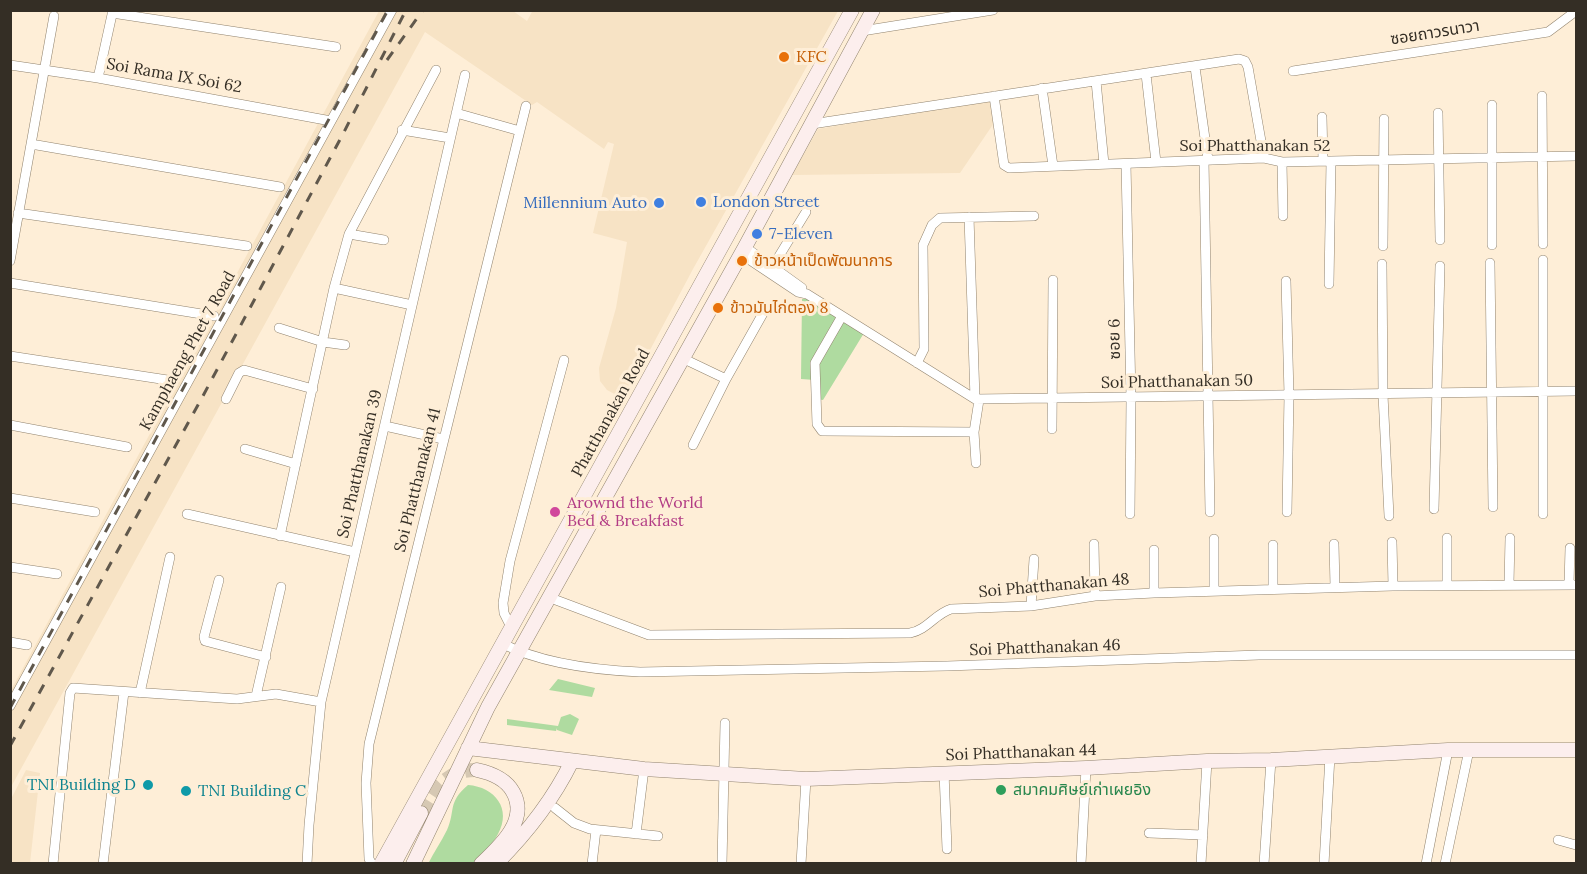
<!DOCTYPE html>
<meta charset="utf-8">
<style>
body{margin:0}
#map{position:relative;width:1587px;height:874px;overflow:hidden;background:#feeed7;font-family:Lora,serif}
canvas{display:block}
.frame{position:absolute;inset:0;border:12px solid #342e25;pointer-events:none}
</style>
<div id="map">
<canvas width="1587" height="874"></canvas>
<div class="frame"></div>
</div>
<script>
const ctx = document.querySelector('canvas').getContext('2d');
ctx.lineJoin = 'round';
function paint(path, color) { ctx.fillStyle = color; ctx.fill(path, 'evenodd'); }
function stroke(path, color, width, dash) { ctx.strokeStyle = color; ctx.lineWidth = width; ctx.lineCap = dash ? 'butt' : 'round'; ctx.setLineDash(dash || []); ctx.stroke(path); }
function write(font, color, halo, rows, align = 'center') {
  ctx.font = font + ' Lora,"Noto Sans Thai",serif'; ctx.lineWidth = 6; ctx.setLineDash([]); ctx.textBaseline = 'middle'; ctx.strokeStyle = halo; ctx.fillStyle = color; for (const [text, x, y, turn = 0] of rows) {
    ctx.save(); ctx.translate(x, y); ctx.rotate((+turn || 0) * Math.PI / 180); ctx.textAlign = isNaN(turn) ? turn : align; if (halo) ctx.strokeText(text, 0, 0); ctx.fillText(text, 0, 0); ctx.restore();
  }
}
paint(new Path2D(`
 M533,10L838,11L693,269L624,399L607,390L600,381L599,368L616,308L627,242L593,233L614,144L608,142L604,149L537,102L532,105L425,32L11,787V690L379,11H513L527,21Z
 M990,100L994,123L960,173L792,175L818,129Z
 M26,770L40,773L30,863H11V799Z`), '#f7e3c5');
paint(new Path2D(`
 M802,299H810L864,333L823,400L816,399L815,380L801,379Z
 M558,679L595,688L592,697L549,690Z
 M570,714L579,719L572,735L557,730V728L556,731L507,725V719L558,726L561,717Z
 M468,785C495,787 512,809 498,834C492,846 482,855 473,863L428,864C434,852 441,842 447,830C456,810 447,803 468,785Z`), '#afdba0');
stroke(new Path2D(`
 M421,813C435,789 447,769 477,770`), '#d6c8b3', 14, [14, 7]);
const street = new Path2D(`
 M112,13L336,47
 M862,31L993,10
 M10,65L98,78L331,121
 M1195,67L1208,160
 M1293,71L1548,32L1576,11
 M1146,74L1156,162
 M98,78L113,10
 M1096,81L1104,164
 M1042,88L1053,166
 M994,96L1004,165L1009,168L1264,158L1282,162L1576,156
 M1542,96L1543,244
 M1492,105V245
 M456,113L520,131
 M1438,113L1440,240
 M1322,117L1323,161
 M812,124L1239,59L1245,61L1248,67L1264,158
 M402,130L450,138
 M31,144L280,187
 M1204,160L1210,512
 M1282,162L1283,216
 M1126,164L1131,398L1130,514
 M18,213L247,246
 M969,217L975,399
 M349,234L384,240
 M1383,246L1384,119
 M745,247L802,288
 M741,254L798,292L807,294L975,399L1576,391
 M10,261L54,16
 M1490,263L1493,507
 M1382,264L1383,395L1389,516
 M773,266L806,212
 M1286,281L1289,395L1287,512
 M10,283L214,316
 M1329,284L1331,161
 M334,288L412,305
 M842,316L815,363L817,424L822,431L974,432
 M279,328L323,342L345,345
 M10,356L174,381
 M682,358L726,379
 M917,363L924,349L923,245L932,225L940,218L1034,216
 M226,399L239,373L244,370L313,389
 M10,425L127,447
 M385,426L443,439
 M1052,429L1053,280
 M693,445L726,379L766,308
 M245,449L296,464
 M976,463L974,432L979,400
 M10,498L95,512
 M1434,509L1440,266
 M187,514L355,552
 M1543,514V260
 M280,536L334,288L349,234L436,70
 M1214,539V591
 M1392,542L1393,586
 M1094,544L1095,596
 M1334,544L1335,587
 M10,567L57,574
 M219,580L204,637L205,641L266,657
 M1509,584L1510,538
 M1447,585V538
 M1569,585L1570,548
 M1273,589V545
 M1154,593V550
 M548,597L649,635L910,633C927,630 935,614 951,609L1031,606L1095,596L1154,593L1393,586L1576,585
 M1031,606L1034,559
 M510,625L504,613L503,603L510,561L564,360
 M10,642L27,645
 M501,643C542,664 594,670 640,672L947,666L1259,655H1576
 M140,693L170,557
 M256,696L281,587
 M10,706L392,10
 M944,772L947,849
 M555,808L574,823L590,829L658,836
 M1149,833L1203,835
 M636,834L644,769
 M1558,840L1576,845
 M53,864L70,693L73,688L237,699L276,694L321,702
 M103,864L124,692
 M307,864L309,825L321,702L465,75
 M372,864L369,859L366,783L369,744L526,106
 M592,864L596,830
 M722,864L725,723
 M801,864L806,779
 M1081,864L1086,768
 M1201,864L1207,761
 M1264,864L1271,760
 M1324,864L1330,756
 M1426,864L1448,750
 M1445,864L1469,750`);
const secondary = new Path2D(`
 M468,748L644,769L806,779L1086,768L1207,761L1271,760L1448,750H1576
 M477,770C491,773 506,779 513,792C529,820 500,846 481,864
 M381,864C536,578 696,295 852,10
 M394,864L421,813
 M413,864L488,707L745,247L873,10
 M496,864C527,833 553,800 572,761`);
stroke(street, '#91836e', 10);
stroke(secondary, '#91836e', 15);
stroke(street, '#fff', 9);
stroke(secondary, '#fceeed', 14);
stroke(new Path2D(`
 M387,60L423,10
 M10,708L388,10
 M10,746L204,394L344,132L406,10`), '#60584c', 3, [10, 10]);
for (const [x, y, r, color] of [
 [784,57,6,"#e8710a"],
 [701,202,6,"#3f7fe0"],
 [659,203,6,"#3f7fe0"],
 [757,234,6,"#3f7fe0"],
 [742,261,6,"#e8710a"],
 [718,308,6,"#e8710a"],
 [555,512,6,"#d1479c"],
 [148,785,6,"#0f9aa8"],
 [1001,790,6,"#2e9e5b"],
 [186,791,6,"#0f9aa8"]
]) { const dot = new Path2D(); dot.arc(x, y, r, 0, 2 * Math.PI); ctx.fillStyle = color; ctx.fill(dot); stroke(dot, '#feeed7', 2); }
write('16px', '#342e25', '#feeed7', [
 ["ซอยถาวรนาวา",1435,33,-9],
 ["Soi Rama IX Soi 62",174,76,10],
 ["Soi Phatthanakan 52",1255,146],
 ["ซอย 6",1115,339,-91],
 ["Kamphaeng Phet 7 Road",188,351,-61],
 ["Soi Phatthanakan 50",1177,382,-1],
 ["Phatthanakan Road",611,413,-61],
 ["Soi Phatthanakan 39",360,464,-77],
 ["Soi Phatthanakan 41",418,480,-76],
 ["Soi Phatthanakan 48",1054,586,-5],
 ["Soi Phatthanakan 46",1045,648,-2],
 ["Soi Phatthanakan 44",1021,753,-2]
]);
write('16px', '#c56008', '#feeed7', [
 ["KFC",796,57],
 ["ข้าวหน้าเป็ดพัฒนาการ",754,261],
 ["ข้าวมันไก่ตอง 8",730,308]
], 'left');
write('16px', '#366cbe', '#feeed7', [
 ["London Street",713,202],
 ["Millennium Auto",647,203,"right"],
 ["7-Eleven",769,234]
], 'left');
write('16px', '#b23c85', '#feeed7', [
 ["Arownd the World",567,503],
 ["Bed & Breakfast",567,521]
], 'left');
write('16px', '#0d838f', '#feeed7', [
 ["TNI Building D",136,785],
 ["TNI Building C",198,791,"left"]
], 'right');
write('16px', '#27864d', '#feeed7', [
 ["สมาคมศิษย์เก่าเผยอิง",1013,790]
], 'left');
</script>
